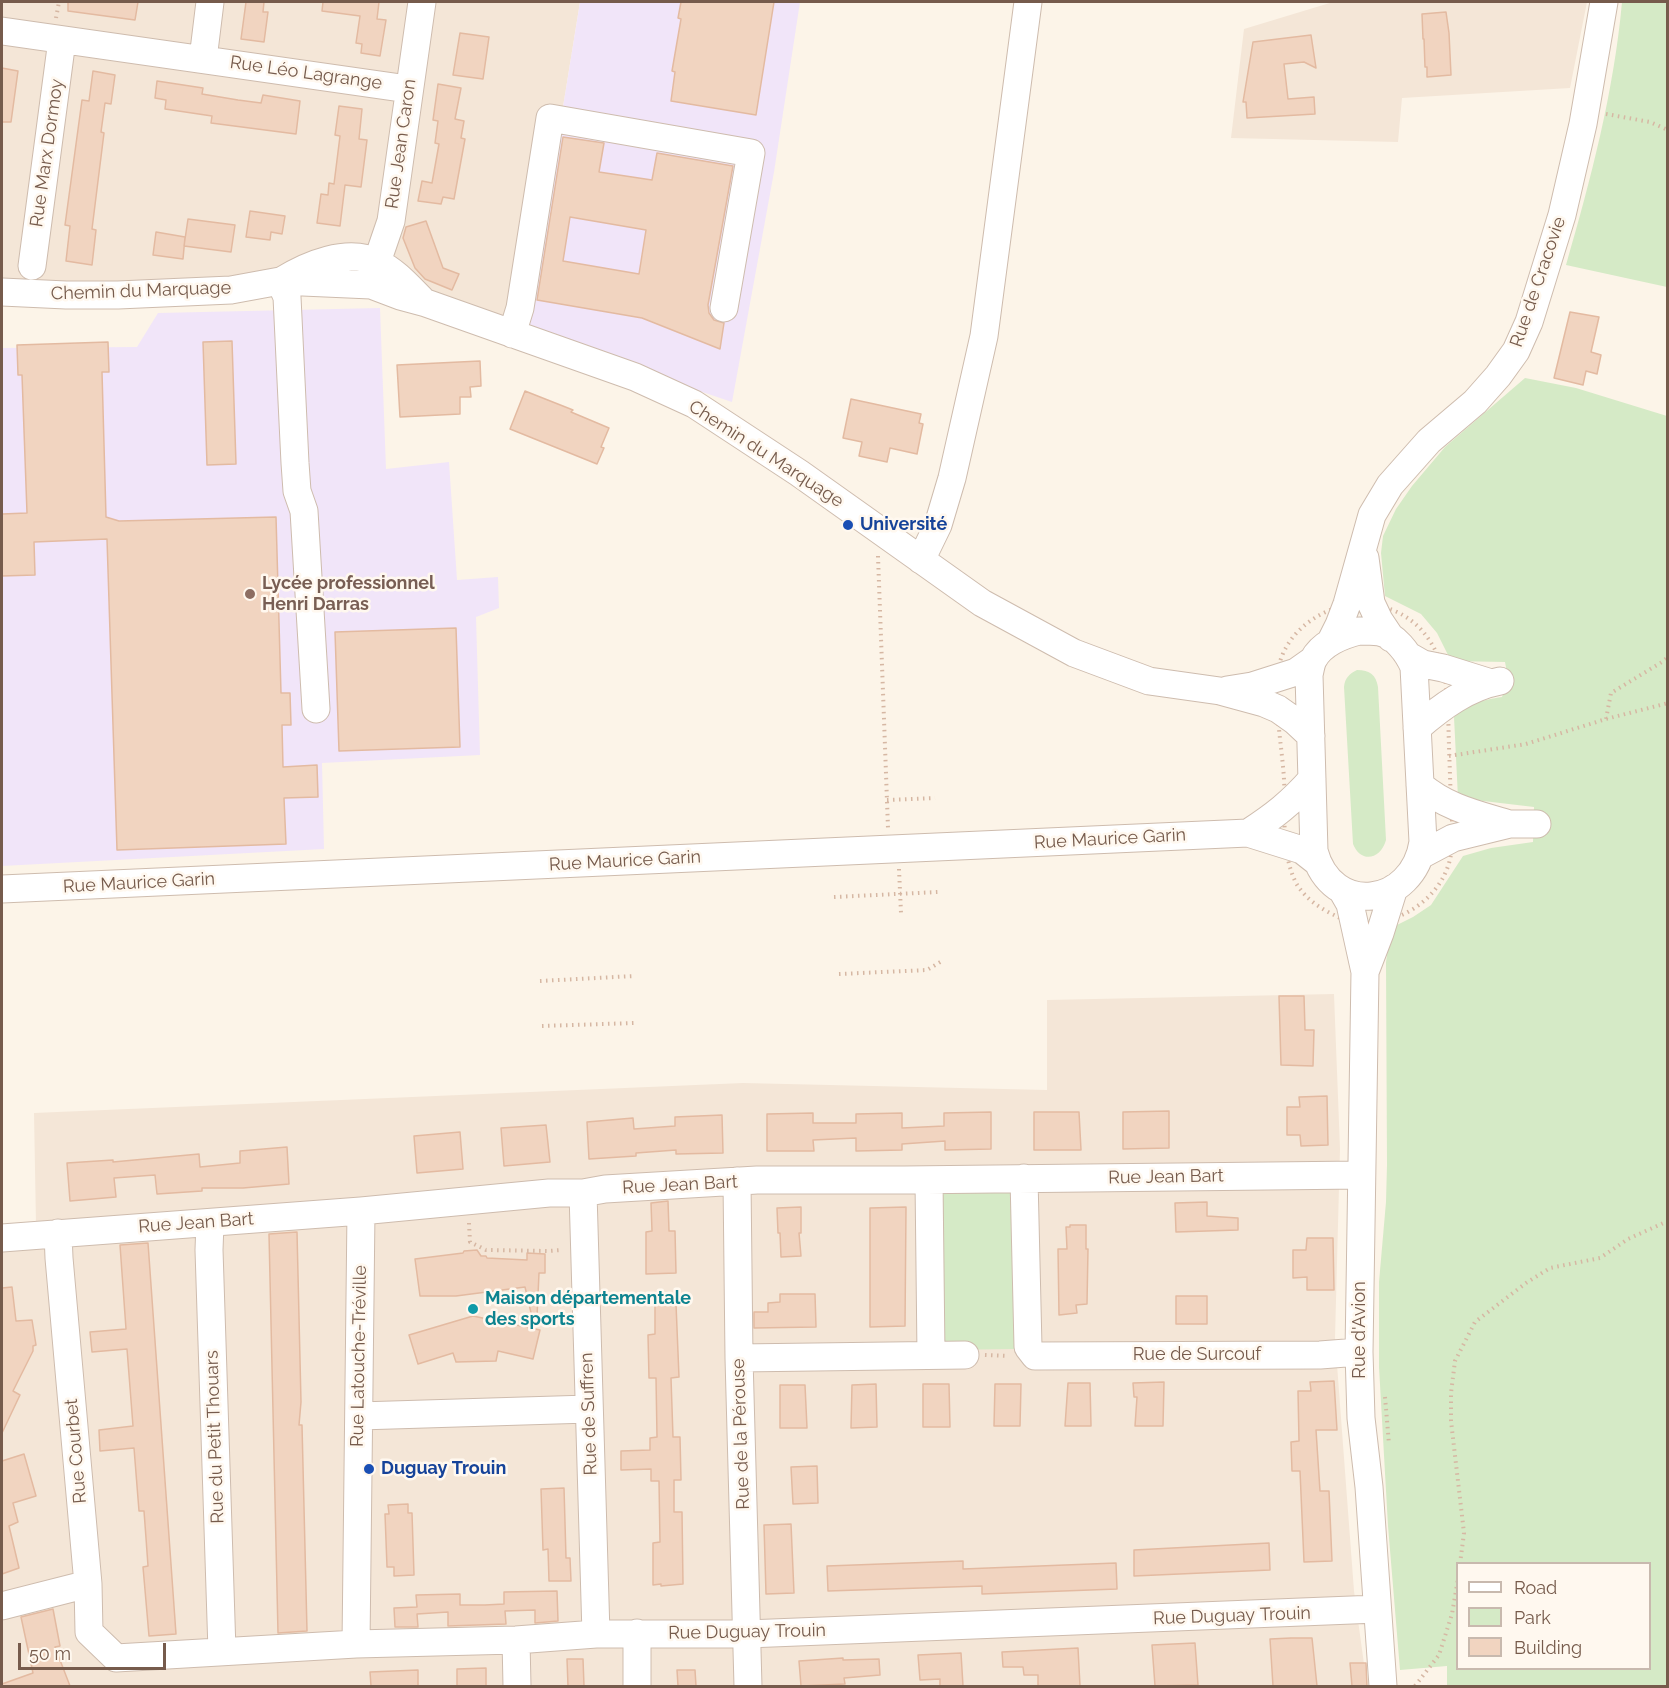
<!DOCTYPE html>
<meta charset="utf-8">
<style>
body{margin:0}
#map{position:relative;width:1669px;height:1688px;overflow:hidden;background:#fcf4e8;font-family:Raleway,sans-serif}
canvas{display:block}
.frame{position:absolute;inset:0;border:3px solid #765b4c;pointer-events:none}
.legend{position:absolute;left:1456px;top:1562px;width:195px;height:108px;box-sizing:border-box;background:#fff8ef;border:2px solid #c8b9ae;margin:0;padding:8px 10px;list-style:none;font-size:18px;color:#765b4c}
.legend li{display:flex;align-items:center;gap:12px;height:30px}
.legend b{width:30px;border:2px solid #c8b9ae}
.scale{position:absolute;left:18px;top:1643px;width:148px;height:27px;box-sizing:border-box;border:3px solid #765b4c;border-top:0;padding-left:8px;font-size:18px;line-height:21px;white-space:nowrap;color:#765b4c;-webkit-text-stroke:4px #fff8ef;paint-order:stroke}
</style>
<div id="map">
<canvas width="1669" height="1688"></canvas>
<div class="frame"></div>
<ul class="legend">
<li><b style="height:8px;background:#fff"></b>Road</li>
<li><b style="height:16px;background:#d5eac6"></b>Park</li>
<li><b style="height:16px;background:#f1d4c0"></b>Building</li>
</ul>
<div class="scale">50 m</div>
</div>
<script>
const ctx = document.querySelector('canvas').getContext('2d');
ctx.lineJoin = 'round';
function paint(path, color) { ctx.fillStyle = color; ctx.fill(path, 'evenodd'); }
function stroke(path, color, width, dash) { ctx.strokeStyle = color; ctx.lineWidth = width; ctx.lineCap = dash ? 'butt' : 'round'; ctx.setLineDash(dash || []); ctx.stroke(path); }
function write(font, color, halo, rows, align = 'center') {
  ctx.font = font + ' Raleway,sans-serif'; ctx.lineWidth = 5; ctx.setLineDash([]); ctx.textBaseline = 'middle'; ctx.strokeStyle = halo; ctx.fillStyle = color; for (const [text, x, y, turn = 0] of rows) {
    ctx.save(); ctx.translate(x, y); ctx.rotate((+turn || 0) * Math.PI / 180); ctx.textAlign = isNaN(turn) ? turn : align; if (halo) ctx.strokeText(text, 0, 0); ctx.fillText(text, 0, 0); ctx.restore();
  }
}
paint(new Path2D(`
 M2,2H580L563,107L518,330L389,280L2,283Z
 M1333,2H1587L1570,88L1402,98L1398,142L1231,138L1244,29Z
 M1334,994L1340,1149L1335,1338L1354,1591L1367,1686H2V1226L36,1224L34,1113L743,1083L1047,1090V1000Z`), '#f4e6d7');
paint(new Path2D(`
 M580,2H800L774,172L732,402L518,330L563,107Z
 M380,308L386,469L449,462L457,580L498,577L499,608L476,617L480,755L322,763L324,849L2,866V348L137,347L158,313Z`), '#f1e5f9');
paint(new Path2D(`
 M1622,2H1667V287L1566,265C1591,179 1614,91 1622,2Z
 M1525,378L1576,388L1667,416V1686H1447V1666L1400,1670L1388,1526L1379,1367V1282L1386,1202L1387,1165L1386,962L1391,928L1413,917L1431,905L1463,856L1491,848L1533,842L1534,807L1458,798L1454,717C1470,703 1482,700 1502,697L1508,678L1505,662L1451,661L1437,633L1421,614L1385,596L1381,553L1383,536L1396,509L1412,486L1445,447ZM1458,1564H1650V1668H1458Z
 M1357,670C1370,670 1376,675 1378,687L1386,840C1381,859 1361,864 1353,844L1344,687C1345,678 1349,674 1357,670Z
 M1010,1187L1018,1193L1020,1340L1014,1349L944,1350L934,1196L944,1188Z`), '#d5eac6');
const building = new Path2D(`
 M68,2H138L135,20L68,11Z
 M246,2H264L263,12H268L264,42L241,39Z
 M323,2H379L377,19L386,20L380,56L361,53L362,44L356,43L360,16L322,11Z
 M681,2H774L756,115L671,101L675,72L672,71L681,19L678,18Z
 M1446,12L1449,33L1451,75L1427,77V67H1425L1424,39H1423L1422,14Z
 M460,33L489,37L483,79L453,75Z
 M1311,35L1316,68L1304,62L1284,64L1288,99L1314,97L1315,114L1247,118L1246,102H1243L1253,42Z
 M2,68L18,71L11,122H2Z
 M93,71L115,75L111,104L105,103L101,132L104,133L92,229L96,230L92,265L66,261L70,226L65,225L82,100L89,101Z
 M157,81L203,88L202,94L238,100L261,103L263,95L300,101L296,134L211,123L212,116L165,109L166,100L155,98Z
 M438,84L461,88L455,119L464,121L461,138L465,139L454,199L443,197L441,204L418,201L422,181L432,183L439,144L435,143L438,121L433,120Z
 M339,106L362,109L359,139L367,140L361,187L345,185L340,226L317,223L321,194L328,195L329,183L334,184L340,136L335,135Z
 M563,137L604,143L599,172L652,180L657,153L733,166L708,305L709,313L714,320L724,323L720,349L642,318L537,300ZM570,217L646,230L639,274L563,261Z
 M250,211L285,216L282,234L271,232L270,240L246,237Z
 M188,219L235,225L231,252L184,246Z
 M426,221L443,268L459,274L452,290L425,279L415,268L403,238L406,227Z
 M156,232L185,237L183,259L153,255Z
 M1570,312L1599,317L1591,352L1601,355L1597,374L1586,371L1583,385L1554,378Z
 M232,341L236,464L207,465L203,342Z
 M108,342L109,372H102L106,517L119,521L276,517L281,693H290L291,725H282L283,767L317,765L318,797L284,798L286,844L117,850L107,539L34,542L35,575L2,576V514L27,513L22,375H18L17,345Z
 M480,361L481,386L470,387L471,397H460V414L400,417L397,365Z
 M525,391L573,410L571,412L609,428L601,447L604,448L597,464L510,429Z
 M851,399L921,414L919,423L923,424L917,454L890,448L887,462L859,456L862,442L843,438Z
 M456,628L460,747L339,751L335,632Z
 M1279,996H1304L1305,1030H1314L1313,1066L1281,1065Z
 M1327,1096L1328,1145L1301,1146L1300,1135H1287V1107H1300L1299,1097Z
 M1169,1111V1148L1123,1149V1112Z
 M991,1112V1149L945,1150V1141L902,1144V1150L856,1151V1138L813,1140L814,1151H767V1114L813,1113V1123H856V1114L902,1113V1128L944,1126V1113Z
 M1034,1112H1079L1081,1150H1034Z
 M722,1115L723,1153L676,1154V1150L636,1153V1156L589,1159L587,1122L633,1118L634,1129L675,1126V1117Z
 M546,1125L550,1162L504,1166L501,1128Z
 M460,1132L463,1169L417,1173L414,1136Z
 M287,1147L289,1184L243,1188H202V1191L157,1194L155,1175L114,1178L116,1197L70,1201L67,1163L113,1160V1162L199,1154L200,1167L240,1163V1151Z
 M668,1201L669,1231H675L676,1273L646,1274V1232L652,1231L651,1203Z
 M1207,1202V1216L1238,1218V1230L1176,1232L1175,1203Z
 M801,1207V1233H799L801,1256L781,1257L780,1233H778L777,1208Z
 M906,1207L905,1326L870,1327V1208Z
 M1070,1225H1086V1249H1088L1087,1304L1076,1305L1077,1313L1059,1315L1058,1249H1067L1066,1227H1070Z
 M297,1232L301,1402L299,1425H302L307,1631L278,1633L269,1234Z
 M1307,1238H1333L1334,1290H1307V1277L1293,1278V1250H1306Z
 M148,1243L176,1634L149,1636L143,1567L148,1566L146,1538L144,1511H139L134,1448L100,1451L99,1430L133,1426L127,1349L92,1352L90,1332L126,1329L120,1245Z
 M477,1250L481,1256H486L487,1258L527,1260V1253L545,1254V1273H539L537,1317H532L525,1287L456,1296H420L415,1259L463,1253L464,1251Z
 M12,1287L16,1321L32,1320L36,1345L33,1346V1351L13,1391L20,1395L2,1433V1288Z
 M780,1294H815L816,1327L754,1328V1312H768V1303L780,1302Z
 M1176,1296H1207V1324H1176Z
 M676,1304L679,1377L671,1378L673,1437H680L681,1480H674V1512H682L683,1584L661,1586V1584L653,1585V1543L660,1542L659,1481H651V1469L621,1470V1451L650,1450V1438L657,1437L656,1378H649L648,1335L655,1334V1305Z
 M473,1316L540,1330L533,1359L498,1351L496,1361L456,1362L453,1353L418,1364L409,1335Z
 M1334,1381L1337,1430H1316L1320,1491H1329L1332,1561L1304,1562L1300,1471H1292L1291,1442L1299,1441L1298,1391H1311L1310,1382Z
 M1164,1382L1163,1426H1135L1137,1397H1134L1133,1383Z
 M1068,1383H1090L1091,1426H1065Z
 M876,1384L877,1427L851,1428L852,1385Z
 M923,1384H949L950,1427H923Z
 M995,1384H1021L1020,1426H994Z
 M780,1385H805L807,1428H780Z
 M24,1454L36,1496L13,1503L18,1522L9,1526L19,1568L2,1574V1461Z
 M817,1466L818,1503L793,1504L791,1467Z
 M564,1488L566,1558H570L571,1581H549L548,1549L543,1550L541,1489Z
 M408,1504V1513H412L414,1575L394,1576V1567H387L385,1514H389L388,1505Z
 M791,1524L794,1593L766,1594L764,1525Z
 M1269,1543L1270,1570L1134,1576V1550Z
 M963,1561V1569L1116,1563L1117,1589L982,1594V1586L828,1591L827,1566Z
 M557,1591L558,1621L535,1623V1610L505,1611L506,1624L448,1626V1612L417,1614L418,1627H395L394,1608L417,1607L416,1595L460,1594V1605H485L504,1604V1592Z
 M53,1609L60,1646L55,1647L70,1686H2V1684L33,1673L21,1617Z
 M1291,1638H1312L1317,1686H1273L1270,1639Z
 M1195,1643L1198,1685L1155,1686L1152,1645Z
 M1078,1648L1080,1686H1038V1675H1024L1023,1667H1003L1002,1652Z
 M961,1653L963,1686H940V1679L920,1680L918,1655Z
 M843,1658V1660L879,1659L880,1675L844,1678L845,1684L801,1686L799,1661Z
 M567,1659H583L584,1686H568Z
 M1350,1663H1366L1367,1686H1352Z
 M486,1668V1686H457V1669Z
 M418,1670V1686H371L370,1672Z
 M677,1670H695L696,1686H678Z`);
paint(building, '#f1d4c0');
stroke(building, '#e3baa1', 1.5);
const minor = new Path2D(`
 M2,31L408,89
 M203,59L210,2
 M32,266L62,40
 M280,281L287,297L295,463L297,491L304,511L316,709
 M281,281C307,265 348,247 378,263C395,271 408,286 421,299
 M371,285L377,262L391,221L422,2
 M2,292L66,295H118L231,290L280,281L371,285L400,296L426,303L635,377L694,404L799,473L982,603L1074,653L1149,681L1220,691L1264,703L1278,709L1295,721L1311,736
 M512,334L520,308L550,118L751,153L724,308
 M1365,558L1371,603L1379,620L1391,638
 M921,560L938,525L952,478L984,336L1028,2
 M1359,631C1365,631 1373,631 1379,632C1395,635 1408,653 1414,667L1423,842C1413,907 1332,918 1314,851L1309,675C1310,671 1311,664 1313,660C1321,644 1342,635 1359,631Z
 M1331,641L1339,625L1347,604L1372,515L1390,485L1429,441L1475,402L1498,376L1516,351L1529,322L1562,215L1583,124L1604,2
 M1409,656L1423,664L1443,668L1491,683
 M1227,690L1252,686L1296,672L1313,660
 M1417,728C1441,707 1468,687 1500,681
 M1420,785C1447,808 1476,814 1509,824
 M1248,833C1274,816 1291,803 1312,779
 M1421,855L1453,838L1510,824H1537
 M2,889L1248,833L1302,850L1316,861
 M1342,890L1350,904L1365,972L1359,1352L1361,1418L1369,1487L1383,1686
 M1365,972L1380,933L1394,888
 M1024,1178L1028,1347L1035,1356L1320,1355L1359,1352
 M929,1180L931,1355
 M737,1181L739,1358L748,1686
 M583,1193L596,1634
 M210,1223L209,1250L222,1651
 M58,1233L59,1258L88,1584L89,1632L116,1658L356,1644L516,1640L596,1634H747L1377,1609
 M2,1238L361,1211L549,1193H583L605,1189L757,1180H904L1360,1175
 M739,1358L965,1355
 M359,1416L589,1409
 M2,1606L88,1584
 M637,1633V1686
 M516,1640L517,1686
 M356,1644L361,1211`);
stroke(minor, '#cebcae', 29);
stroke(new Path2D(`
 M56,18L59,2
 M1606,114L1650,122L1668,130
 M878,556L888,828
 M1355,603C1394,604 1422,620 1438,656C1440,660 1442,664 1443,669C1449,694 1448,721 1449,746C1450,777 1451,807 1453,838C1452,849 1451,859 1447,869C1433,905 1392,927 1355,923C1347,922 1340,918 1334,915C1319,908 1304,897 1296,883C1280,850 1286,814 1284,779C1282,747 1275,712 1277,679C1279,637 1316,609 1355,603Z
 M1606,719L1611,693L1662,662L1668,657
 M1449,756L1526,744L1606,719L1668,703
 M887,800L935,798
 M899,869L901,913
 M834,897L938,892
 M839,974L927,970L942,961
 M540,981L634,976
 M542,1026L634,1023
 M469,1223L470,1242L486,1250L548,1251L562,1250
 M985,1355L1008,1356
 M1385,1397L1389,1444
 M1460,1564L1464,1533L1451,1421V1393L1455,1361L1475,1322L1526,1283L1550,1268L1600,1258L1628,1239L1668,1221
 M1415,1686L1439,1655L1452,1614L1458,1579`), '#d6b7a3', 4, [1.5, 4.5]);
stroke(minor, '#fff', 27);
for (const [x, y, r, color] of [
 [848,525,6,"#1a4fb4"],
 [250,594,6,"#8d6e63"],
 [473,1309,6,"#0f9aa8"],
 [369,1469,6,"#1a4fb4"]
]) { const dot = new Path2D(); dot.arc(x, y, r, 0, 2 * Math.PI); ctx.fillStyle = color; ctx.fill(dot); stroke(dot, '#fff8ef', 2); }
write('18px', '#765b4c', '#fff8ef', [
 ["Rue Léo Lagrange",306,73,8],
 ["Rue Jean Caron",401,144,-82],
 ["Rue Marx Dormoy",47,153,-82],
 ["Rue de Cracovie",1538,282,-71],
 ["Chemin du Marquage",141,291,-2],
 ["Chemin du Marquage",766,454,33],
 ["Rue Maurice Garin",1110,839,-3],
 ["Rue Maurice Garin",625,861,-3],
 ["Rue Maurice Garin",139,883,-3],
 ["Rue Jean Bart",1166,1177,-1],
 ["Rue Jean Bart",680,1185,-3],
 ["Rue Jean Bart",196,1223,-4],
 ["Rue d'Avion",1360,1330,-90],
 ["Rue de Surcouf",1197,1355],
 ["Rue Latouche-Tréville",359,1356,-89],
 ["Rue de Suffren",589,1414,-92],
 ["Rue de la Pérouse",741,1434,-92],
 ["Rue du Petit Thouars",215,1437,-92],
 ["Rue Courbet",76,1451,-95],
 ["Rue Duguay Trouin",1232,1616,-2],
 ["Rue Duguay Trouin",747,1632,-1]
]);
write('bold 18px', '#164399', '#fff8ef', [
 ["Université",860,525],
 ["Duguay Trouin",381,1469]
], 'left');
write('bold 18px', '#785e54', '#fff8ef', [
 ["Lycée professionnel",262,584],
 ["Henri Darras",262,605]
], 'left');
write('bold 18px', '#0d838f', '#fff8ef', [
 ["Maison départementale",485,1299],
 ["des sports",485,1320]
], 'left');
</script>
